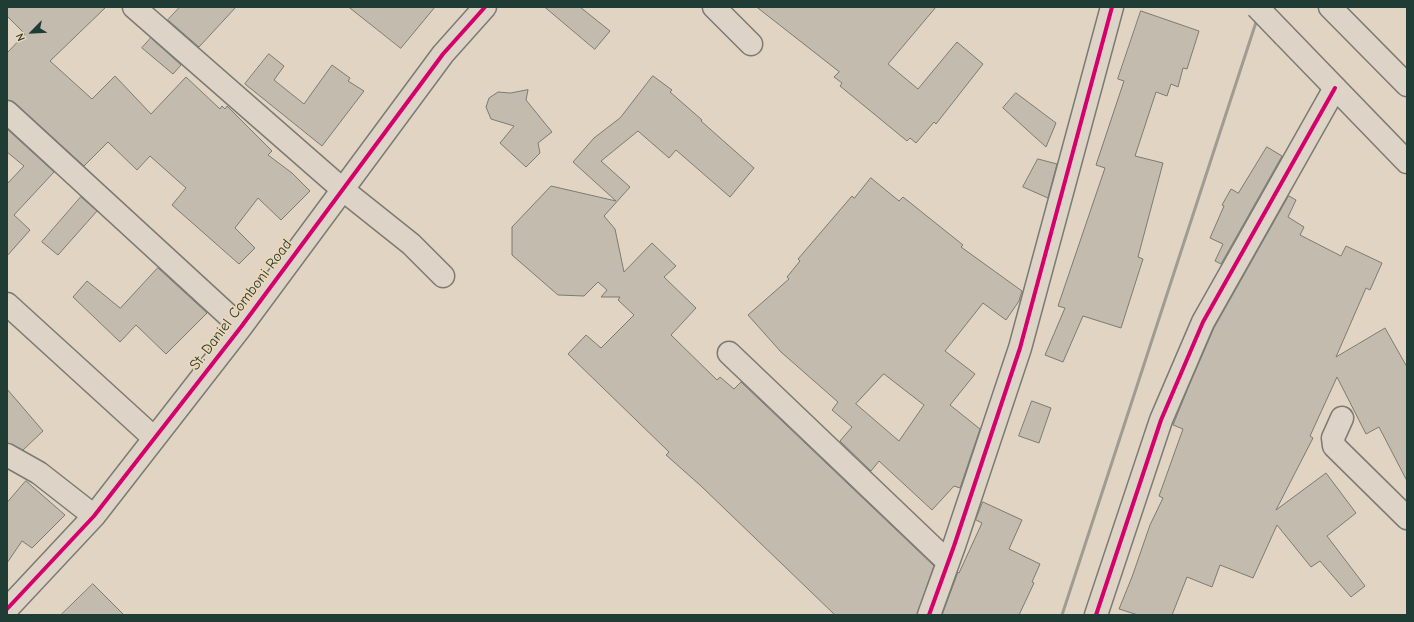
<!DOCTYPE html>
<style>
body{margin:0}
#map{position:relative;width:1414px;height:622px;overflow:hidden;background:#e1d4c3;font-family:"Comic Neue",sans-serif}
canvas{display:block}
.frame{position:absolute;inset:0;border:8px solid #1f3d34;pointer-events:none}
.north{position:absolute;left:12px;top:12px;width:40px;height:40px;-webkit-text-stroke:3px #eed6b6;paint-order:stroke;rotate:246deg;font-size:11px;font-weight:700;line-height:16px;text-align:center;color:#1f3d34}
.north::after{content:'';display:block;margin:auto;width:14px;height:18px;background:#1f3d34;clip-path:polygon(50% 0,100% 100%,50% 72%,0 100%)}
</style>
<div id="map">
<canvas width="1414" height="622"></canvas>
<div class="frame"></div>
<div class="north">N</div>
</div>
<script>
const ctx = document.querySelector('canvas').getContext('2d');
ctx.lineJoin = 'round';
function paint(path, color) { ctx.fillStyle = color; ctx.fill(path, 'evenodd'); }
function stroke(path, color, width, dash) { ctx.strokeStyle = color; ctx.lineWidth = width; ctx.lineCap = dash ? 'butt' : 'round'; ctx.setLineDash(dash || []); ctx.stroke(path); }
function write(font, color, halo, rows, align = 'center') {
  ctx.font = font + ' "Comic Neue",sans-serif'; ctx.lineWidth = 3.5; ctx.setLineDash([]); ctx.textBaseline = 'middle'; ctx.strokeStyle = halo; ctx.fillStyle = color; for (const [text, x, y, turn = 0] of rows) {
    ctx.save(); ctx.translate(x, y); ctx.rotate((+turn || 0) * Math.PI / 180); ctx.textAlign = isNaN(turn) ? turn : align; if (halo) ctx.strokeText(text, 0, 0); ctx.fillText(text, 0, 0); ctx.restore();
  }
}
const building = new Path2D(`
 M7,7H106L50,61L92,99L115,76L151,114L186,77L220,109L222,106L225,109L227,106L272,151L268,155L292,173L310,191L281,220L258,198L235,228L255,248L239,264L172,205L186,188L150,156L137,170L108,142L84,166L15,103L7,100V53L25,34L7,16Z
 M180,7H236L199,47L168,20Z
 M349,7H435L401,48Z
 M545,7H580L610,31L595,49Z
 M757,7H936L888,64L918,89L957,42L983,64L936,124L934,122L916,143L910,138L907,141L840,86L842,83L834,77L839,72Z
 M1141,11L1199,31L1187,69L1183,68L1178,87L1171,84L1167,96L1156,92L1135,156L1163,163L1138,257L1143,259L1121,328L1083,316L1063,362L1045,355L1065,308L1058,306L1105,168L1096,165L1124,81L1118,79Z
 M151,38L181,65L173,74L142,48Z
 M269,54L284,66L274,80L304,104L332,65L350,78L348,81L364,91L322,146L245,84Z
 M653,76L672,90L670,92L702,120L701,121L754,168L730,197L676,150L669,158L638,131L601,161L630,187L604,216L615,229L624,272L652,243L676,266L664,277L696,308L671,335L717,380L720,377L734,389L741,382L934,566L917,615H835L701,486L666,455L669,452L568,354L586,335L601,348L634,315L618,300L620,297H601L607,290L598,282L584,296L558,295L512,255V227L551,186L616,201L573,162L594,138L620,118Z
 M528,90L526,100L552,132L538,143L540,153L526,167L500,143L514,126L491,119L486,107L489,98L498,92L510,93Z
 M1016,93L1056,123L1046,147L1003,108Z
 M7,129L54,172L14,215L30,230L7,256V184L24,166L7,152Z
 M1267,147L1282,156L1221,264L1215,261L1223,244L1210,238L1224,206L1222,205L1231,189L1238,193Z
 M1038,159L1057,164L1048,198L1023,187Z
 M871,178L899,201L903,197L963,245L961,247L1022,291L1019,301L1006,320L983,303L945,351L975,374L950,405L980,429L960,488L954,486L932,510L879,461L871,471L840,441L852,427L832,410L838,402L781,352L748,315L789,279L787,277L800,261L798,259L852,196L854,198ZM884,374L924,405L899,441L856,404Z
 M1289,196L1296,200L1288,217L1304,227L1300,235L1341,256L1346,246L1382,263L1370,290L1366,288L1336,357L1385,328L1407,367V481L1379,427L1366,434L1337,377L1310,436L1313,438L1276,510L1326,473L1356,513L1327,536L1365,586L1351,597L1320,561L1311,567L1277,525L1253,578L1220,565L1212,587L1187,577L1172,615H1138L1119,609L1132,577L1150,525L1163,498L1159,496L1183,429L1173,425L1188,388L1214,328Z
 M81,197L97,211L58,255L42,242Z
 M158,268L207,313L166,354L136,325L120,342L73,297L87,281L120,308Z
 M7,389L43,431L23,450L7,443Z
 M1032,401L1051,408L1039,443L1019,436Z
 M26,481L65,515L32,548L22,541L7,563V503Z
 M983,502L1022,520L1009,549L1040,564L1032,582L1034,583L1019,615H942L958,572L959,573L982,523L976,520Z
 M93,584L124,615H61Z`);
paint(building, '#c2bbae');
stroke(building, '#7c7b72', 1);
const minor = new Path2D(`
 M134,7L342,189L411,244L443,276
 M714,7L751,44
 M7,112L241,327
 M7,304L154,438
 M729,353L947,561
 M1342,418L1333,438L1334,446L1407,518
 M7,455L39,473L94,516
 M7,609L94,516L241,327L443,54L485,7
 M929,615L954,546L1020,348L1112,7
 M1096,615L1161,420L1203,322L1335,88`);
const major = new Path2D(`
 M1330,7L1407,85
 M1284,35L1407,162`);
stroke(minor, '#7c7b72', 25);
stroke(major, '#7c7b72', 25);
stroke(minor, '#ddd3c7', 22);
stroke(major, '#ddd3c7', 22);
stroke(new Path2D(`
 M1062,615L1261,7`), '#9f9c93', 3);
const majorBridge = new Path2D(`
 M1257,7L1284,35`);
stroke(majorBridge, '#7c7b72', 25, []);
stroke(majorBridge, '#ddd3c7', 22);
stroke(new Path2D(`
 M7,609L94,516L241,327L443,54L485,7
 M929,615L954,546L1020,348L1112,7
 M1096,615L1161,420L1203,322L1335,88`), '#d6006c', 4);
write('15px', '#1f3d34', '#eed6b6', [
 ["St. Daniel Comboni Road",241,305,-53]
]);
</script>
